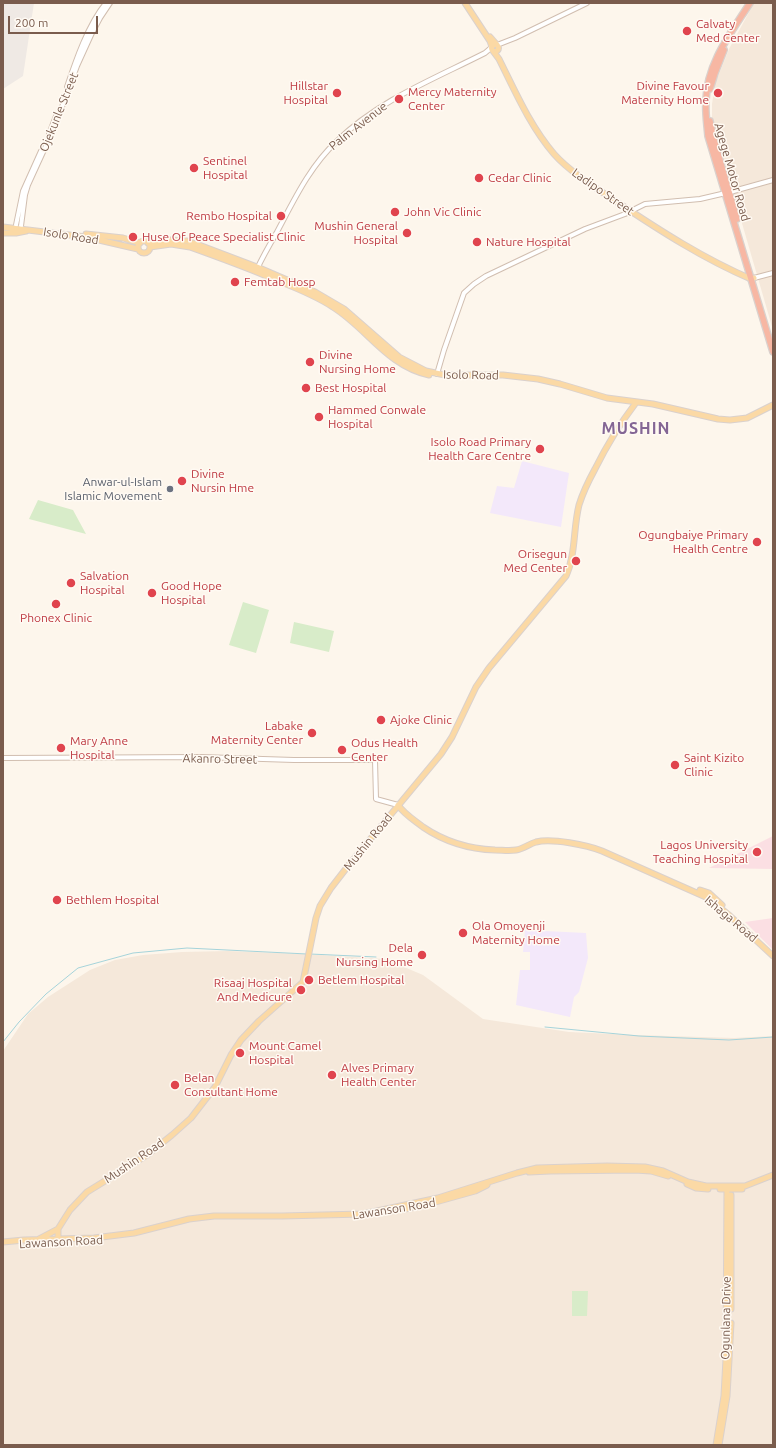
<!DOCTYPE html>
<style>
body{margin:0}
#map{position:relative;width:776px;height:1448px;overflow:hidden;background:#fdf6ec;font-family:Ubuntu,sans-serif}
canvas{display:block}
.frame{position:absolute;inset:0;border:4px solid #7a5c4d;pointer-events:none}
.scale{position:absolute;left:8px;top:16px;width:90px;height:18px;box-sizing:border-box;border:2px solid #7a5c4d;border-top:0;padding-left:5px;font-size:12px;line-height:14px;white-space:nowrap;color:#7a5c4d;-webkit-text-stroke:3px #fffaf3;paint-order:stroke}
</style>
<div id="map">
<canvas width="776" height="1448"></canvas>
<div class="frame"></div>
<div class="scale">200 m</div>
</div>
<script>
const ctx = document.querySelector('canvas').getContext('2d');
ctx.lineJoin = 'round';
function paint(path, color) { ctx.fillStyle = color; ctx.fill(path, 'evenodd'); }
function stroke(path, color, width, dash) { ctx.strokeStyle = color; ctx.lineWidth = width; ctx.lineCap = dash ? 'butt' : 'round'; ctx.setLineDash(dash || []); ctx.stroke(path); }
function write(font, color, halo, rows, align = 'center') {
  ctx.font = font + ' Ubuntu,sans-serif'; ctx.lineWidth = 3; ctx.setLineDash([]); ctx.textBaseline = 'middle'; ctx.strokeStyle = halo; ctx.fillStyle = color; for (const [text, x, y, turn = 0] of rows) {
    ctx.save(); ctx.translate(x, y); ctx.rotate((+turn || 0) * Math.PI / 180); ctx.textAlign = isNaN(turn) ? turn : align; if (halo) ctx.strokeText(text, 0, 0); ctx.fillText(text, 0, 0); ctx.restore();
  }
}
paint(new Path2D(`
 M754,3H773V330L712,120V104L715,84L729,49Z
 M228,951L305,954L385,959L423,975L483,1019L569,1032L635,1035L734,1038L773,1036V1445H3V1051L28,1014L48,997L90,970L115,960L143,955L182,952Z`), '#f5e8da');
paint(new Path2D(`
 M3,3H34L23,76L3,89Z`), '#efe9e4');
paint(new Path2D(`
 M522,461L569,473L561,527L490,513L497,486L514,488Z
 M525,930L586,933L588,958L579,992L574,997L570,1017L516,1005L520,970H530V952H523Z`), '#f3e8fa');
paint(new Path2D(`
 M773,836V869L709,868Z
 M773,918V950L745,922Z`), '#fbdfe3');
paint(new Path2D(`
 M38,500L73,510L86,534L29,519Z
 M243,602L269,610L256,653L229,645Z
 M294,622L334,631L329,652L290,643Z
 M572,1291H588L587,1316H572Z`), '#d8ecc9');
stroke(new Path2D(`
 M310,954L376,957
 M545,1027L639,1036L729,1040L773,1037
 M3,1042L19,1022L46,994L78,968L133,953L187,948L307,954`), '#a5d3da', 1);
const minor = new Path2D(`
 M497,45L515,38L587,3
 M67,87C76,60 88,25 106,3
 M49,134L56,116
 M16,225L23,191L41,151
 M21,226L25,195L28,185L55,126L77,66L92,33L100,18L110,3
 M257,269C263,256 270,244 277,232C294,200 310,166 337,141C379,100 434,79 485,53L492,47
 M754,278L773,273
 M437,374L444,350L464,293L474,284L486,276L585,229L625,214L645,204L700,199L730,192L773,180
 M3,758L201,757L294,760H375L376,799L398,805`);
const major = new Path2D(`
 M465,3L490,41L492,47
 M490,37L497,45
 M491.5 48a3.5 3.5 0 1 1 7 0a3.5 3.5 0 1 1-7 0Z
 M493,51L499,59C515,91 530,126 554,154C570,172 596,188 617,202C659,230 704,259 751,279L754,278
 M3,227L86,237L138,249
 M3,233H16L26,231
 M86,234L123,238L140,243
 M138 247a6 6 0 1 1 12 0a6 6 0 1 1-12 0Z
 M148,243L170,240L187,241L199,245L257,267L315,292L344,309L399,357L426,371L445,375H503L538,379L560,384L607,398L653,404L718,419L730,420L747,418L773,405
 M150,247L171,244L190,247C215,256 240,265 264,275C288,285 312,293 333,307C367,328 387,366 429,375
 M398,805C404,814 414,820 423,827C445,842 468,849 495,850C502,850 509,851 516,850C523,849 529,844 536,842C552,838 587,845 602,851L708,898L730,916L773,956
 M700,890L709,893L722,905
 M529,1172L550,1171L635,1170L651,1171L668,1176
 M687,1184L696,1188L708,1189
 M720,1189H742
 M731,1195V1309
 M432,1203L475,1191L487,1185
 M405,1209L424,1205
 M37,1240L58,1229
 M58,1240V1229L70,1210L87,1192L147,1155L172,1135L191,1118L215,1087L231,1055L241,1040L259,1021L303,982L316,918L320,906L331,888L348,866L441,754L452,737L476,687L489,668L566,576C576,554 573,529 579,505C583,492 589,480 595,469C607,445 619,425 635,404
 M3,1242L24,1240L94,1238L134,1233L189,1219L214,1216H282L363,1214L438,1198L517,1173L537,1168L607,1166L645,1167L663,1171L688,1182L706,1186H745L773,1175
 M716,1445L724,1396L726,1359L727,1187
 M719,1445L727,1396L731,1323`);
const highway = new Path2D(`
 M750,3C731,33 707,63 706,100C705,112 707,124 708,136L773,352
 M710,89L715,73L724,50
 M710,121L714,140L737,219`);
stroke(minor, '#d1beb0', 6);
stroke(major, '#dad1cd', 7);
stroke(highway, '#dad1cd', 8);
stroke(minor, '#fff', 4);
stroke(major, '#fbd9a5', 5);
stroke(highway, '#f7b7a3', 5.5);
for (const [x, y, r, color] of [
 [687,31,5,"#e0444e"],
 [337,93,5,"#e0444e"],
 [718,93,5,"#e0444e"],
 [399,99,5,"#e0444e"],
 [194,168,5,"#e0444e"],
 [479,178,5,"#e0444e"],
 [395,212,5,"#e0444e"],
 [281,216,5,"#e0444e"],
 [407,233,5,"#e0444e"],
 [133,237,5,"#e0444e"],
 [477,242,5,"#e0444e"],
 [235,282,5,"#e0444e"],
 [310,362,5,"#e0444e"],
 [306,388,5,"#e0444e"],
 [319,417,5,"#e0444e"],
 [540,449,5,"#e0444e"],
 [182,481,5,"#e0444e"],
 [170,489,4,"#6b7280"],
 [757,542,5,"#e0444e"],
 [576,561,5,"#e0444e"],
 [71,583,5,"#e0444e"],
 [152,593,5,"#e0444e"],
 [56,604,5,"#e0444e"],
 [381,720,5,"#e0444e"],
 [312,733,5,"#e0444e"],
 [61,748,5,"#e0444e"],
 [342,750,5,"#e0444e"],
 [675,765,5,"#e0444e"],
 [757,852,5,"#e0444e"],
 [57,900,5,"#e0444e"],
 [463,933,5,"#e0444e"],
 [422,955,5,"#e0444e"],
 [309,980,5,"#e0444e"],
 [301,990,5,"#e0444e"],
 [240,1053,5,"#e0444e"],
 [332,1075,5,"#e0444e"],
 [175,1085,5,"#e0444e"]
]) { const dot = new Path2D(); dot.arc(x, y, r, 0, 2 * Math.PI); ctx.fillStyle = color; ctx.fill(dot); stroke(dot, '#fffaf3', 1.5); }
write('12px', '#be3a42', '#fffaf3', [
 ["Calvaty",696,24],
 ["Med Center",696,38],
 ["Hillstar",328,86,"right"],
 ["Hospital",328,100,"right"],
 ["Divine Favour",709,86,"right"],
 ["Maternity Home",709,100,"right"],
 ["Mercy Maternity",408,92],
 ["Center",408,106],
 ["Sentinel",203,161],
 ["Hospital",203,175],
 ["Cedar Clinic",488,178],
 ["John Vic Clinic",404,212],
 ["Rembo Hospital",272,216,"right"],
 ["Mushin General",398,226,"right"],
 ["Hospital",398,240,"right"],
 ["Huse Of Peace Specialist Clinic",142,237],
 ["Nature Hospital",486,242],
 ["Femtab Hosp",244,282],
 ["Divine",319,355],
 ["Nursing Home",319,369],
 ["Best Hospital",315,388],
 ["Hammed Conwale",328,410],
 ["Hospital",328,424],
 ["Isolo Road Primary",531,442,"right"],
 ["Health Care Centre",531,456,"right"],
 ["Divine",191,474],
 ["Nursin Hme",191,488],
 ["Ogungbaiye Primary",748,535,"right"],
 ["Health Centre",748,549,"right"],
 ["Orisegun",567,554,"right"],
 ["Med Center",567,568,"right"],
 ["Salvation",80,576],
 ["Hospital",80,590],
 ["Good Hope",161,586],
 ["Hospital",161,600],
 ["Phonex Clinic",56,618,"center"],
 ["Ajoke Clinic",390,720],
 ["Labake",303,726,"right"],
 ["Maternity Center",303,740,"right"],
 ["Mary Anne",70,741],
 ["Hospital",70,755],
 ["Odus Health",351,743],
 ["Center",351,757],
 ["Saint Kizito",684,758],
 ["Clinic",684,772],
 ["Lagos University",748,845,"right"],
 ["Teaching Hospital",748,859,"right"],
 ["Bethlem Hospital",66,900],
 ["Ola Omoyenji",472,926],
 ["Maternity Home",472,940],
 ["Dela",413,948,"right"],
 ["Nursing Home",413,962,"right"],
 ["Betlem Hospital",318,980],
 ["Risaaj Hospital",292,983,"right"],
 ["And Medicure",292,997,"right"],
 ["Mount Camel",249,1046],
 ["Hospital",249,1060],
 ["Alves Primary",341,1068],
 ["Health Center",341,1082],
 ["Belan",184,1078],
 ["Consultant Home",184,1092]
], 'left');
write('12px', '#7a5c4d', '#fffaf3', [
 ["Ojekunle Street",59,112,-68],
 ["Palm Avenue",358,126,-38],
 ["Agege Motor Road",732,172,74],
 ["Ladipo Street",603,192,35],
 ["Isolo Road",71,236,9],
 ["Isolo Road",471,375,1],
 ["Akanro Street",220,759,1],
 ["Mushin Road",368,842,-51],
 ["Ishaga Road",731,919,40],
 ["Mushin Road",134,1161,-34],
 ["Lawanson Road",394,1209,-9],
 ["Lawanson Road",61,1242,-3],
 ["Ogunlana Drive",726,1318,-89]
]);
write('12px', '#5b616d', '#fffaf3', [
 ["Anwar-ul-Islam",162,482],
 ["Islamic Movement",162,496]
], 'right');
ctx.letterSpacing = '1px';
write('bold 16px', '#846695', '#fffaf3', [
 ["MUSHIN",636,429]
]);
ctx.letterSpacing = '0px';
</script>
